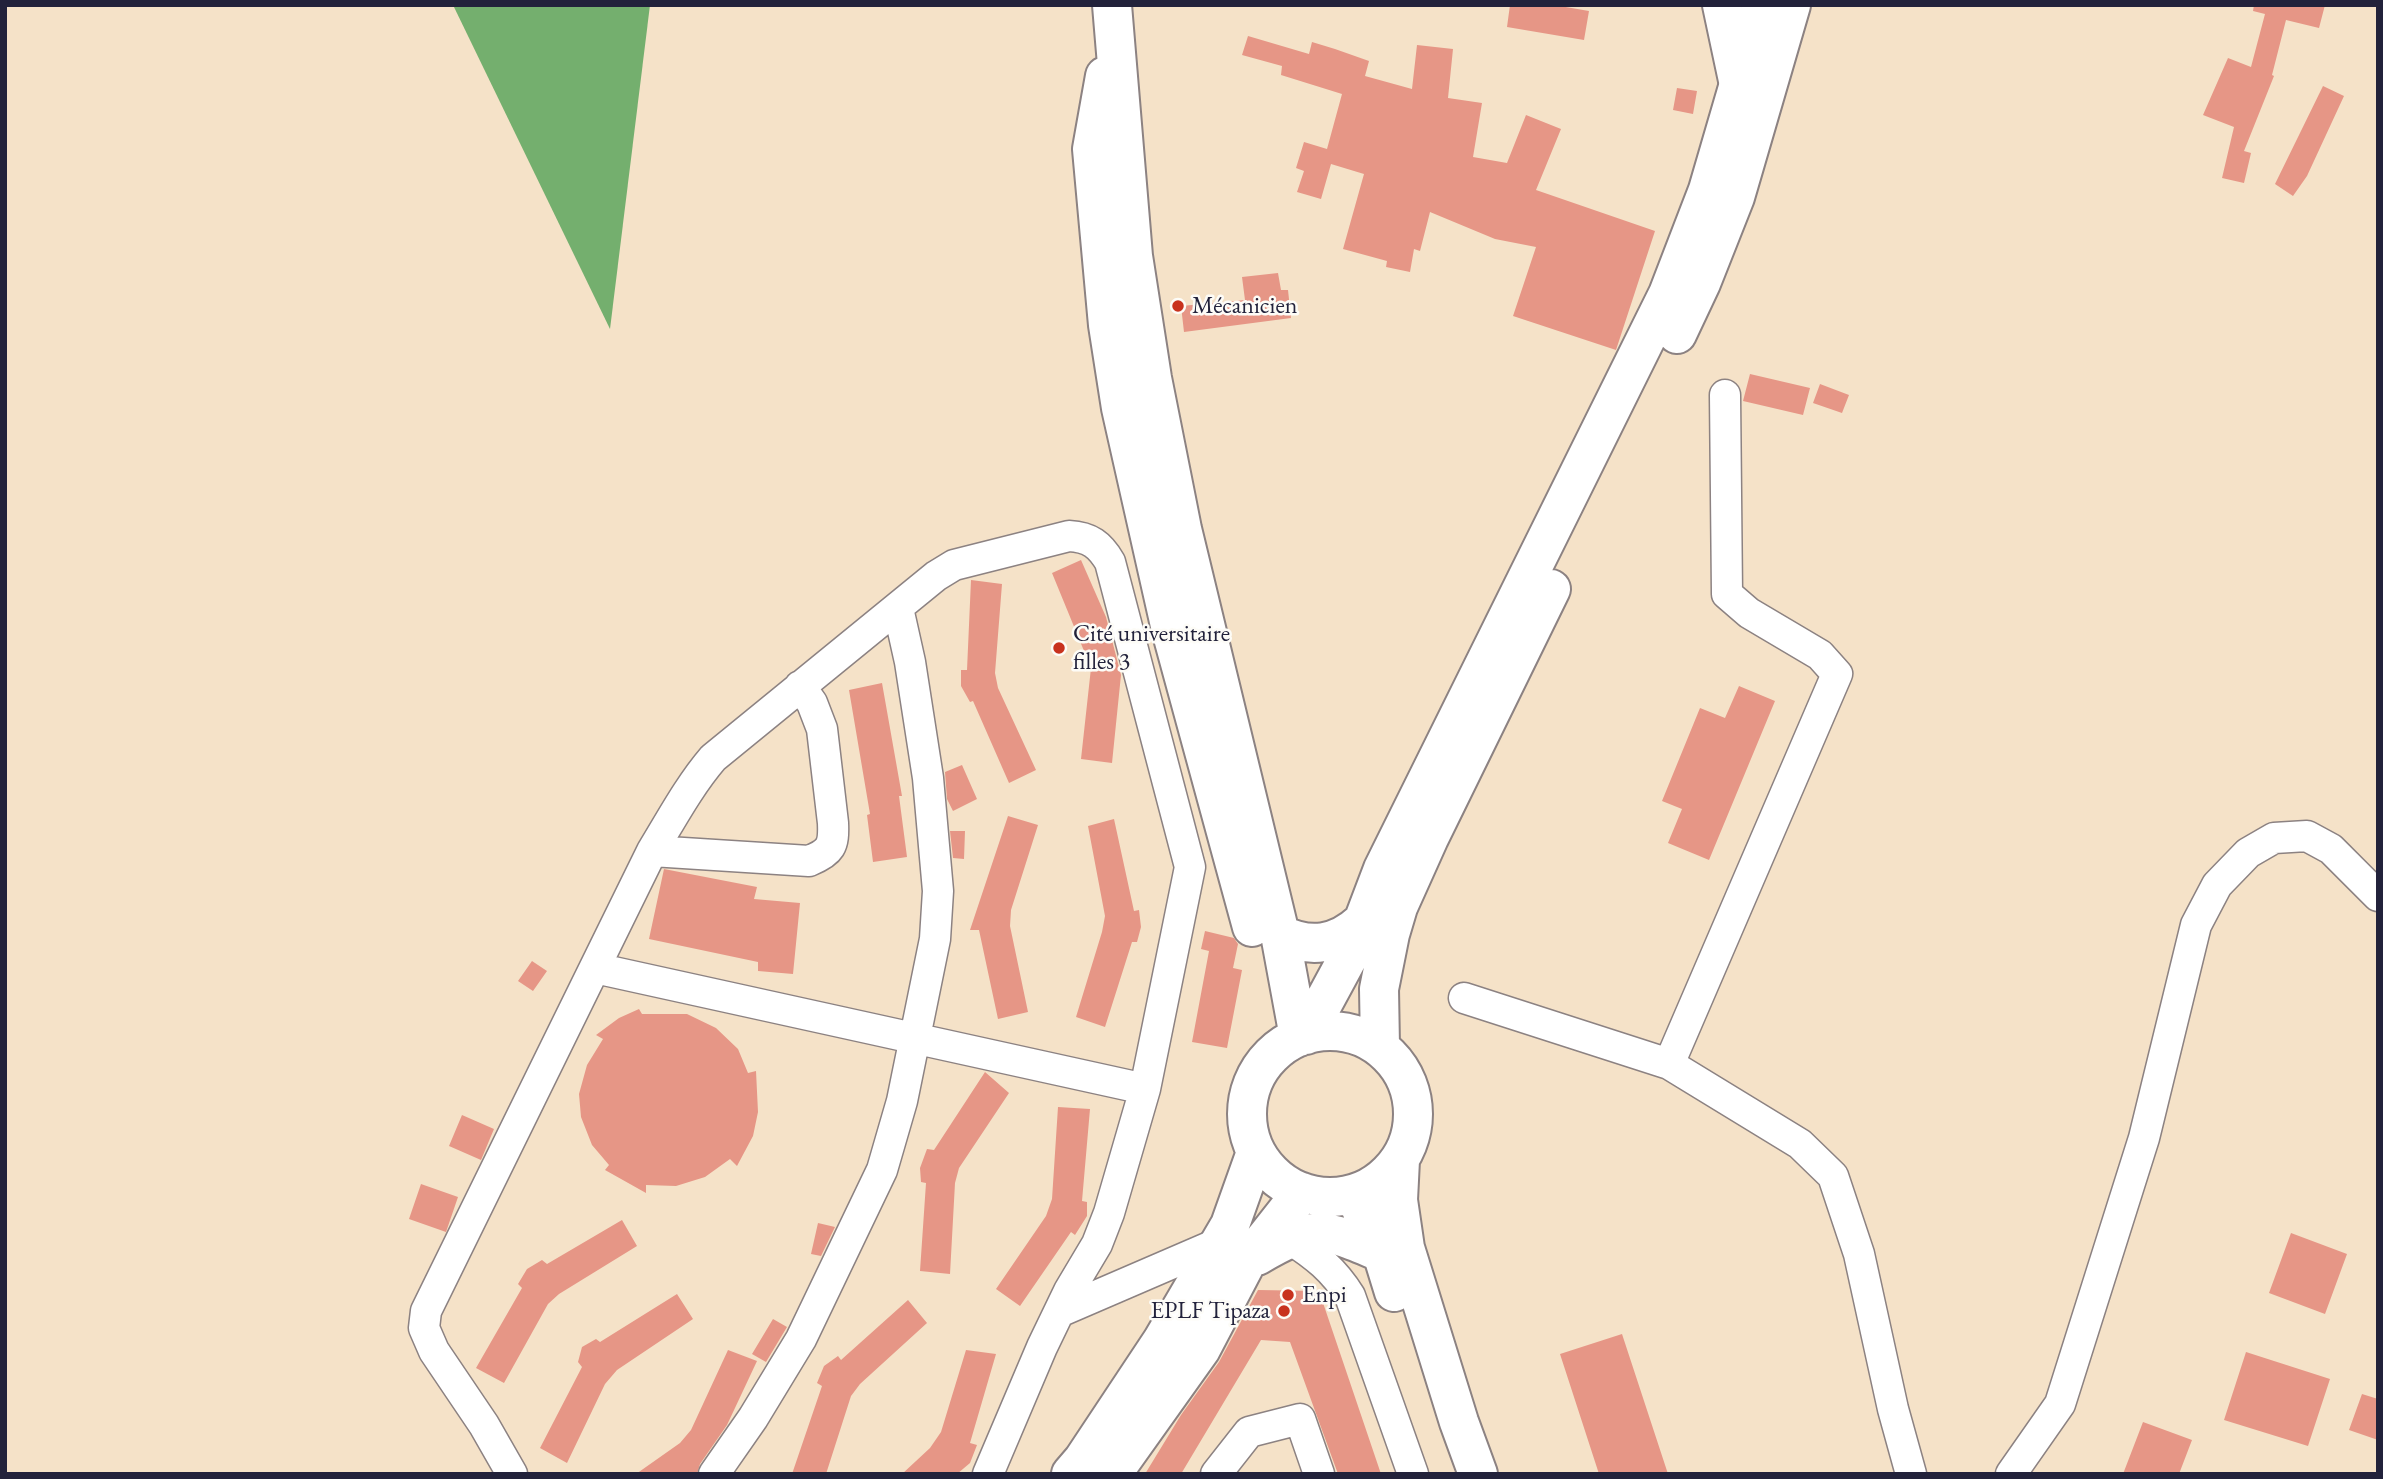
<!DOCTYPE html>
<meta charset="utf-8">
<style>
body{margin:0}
#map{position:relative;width:2383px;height:1479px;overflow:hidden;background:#f5e2c8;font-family:"EB Garamond",serif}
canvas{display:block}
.frame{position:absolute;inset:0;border:7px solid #22223b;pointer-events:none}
</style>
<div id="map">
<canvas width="2383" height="1479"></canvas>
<div class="frame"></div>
</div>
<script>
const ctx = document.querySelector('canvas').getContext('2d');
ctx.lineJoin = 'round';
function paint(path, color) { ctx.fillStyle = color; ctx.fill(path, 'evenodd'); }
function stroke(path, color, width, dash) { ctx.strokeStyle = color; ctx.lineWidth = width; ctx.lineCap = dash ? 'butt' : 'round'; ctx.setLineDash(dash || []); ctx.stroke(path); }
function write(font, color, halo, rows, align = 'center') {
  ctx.font = font + ' "EB Garamond",serif'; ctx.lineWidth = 5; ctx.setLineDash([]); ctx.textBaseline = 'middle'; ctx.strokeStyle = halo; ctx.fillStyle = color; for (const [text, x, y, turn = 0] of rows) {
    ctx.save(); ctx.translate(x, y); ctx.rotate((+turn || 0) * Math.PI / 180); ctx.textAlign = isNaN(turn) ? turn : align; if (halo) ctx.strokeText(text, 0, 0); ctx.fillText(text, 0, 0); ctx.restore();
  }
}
paint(new Path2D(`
 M453,5H650L610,329Z`), '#74af6e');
paint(new Path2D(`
 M1510,5H1554L1589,11L1584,40L1507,27Z
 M2254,5H2325L2319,28L2286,20L2272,75L2274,76L2244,151L2251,153L2244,183L2222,178L2234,127L2203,115L2228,58L2251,67L2265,14L2253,11Z
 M1248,36L1309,54L1312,42L1335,49L1369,61L1365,76L1412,89L1417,45L1453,49L1448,98L1482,103L1473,157L1507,163L1526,115L1561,129L1536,190L1655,231L1616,350L1513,316L1536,247L1495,239L1430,212L1420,251L1414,249L1410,272L1386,267L1387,261L1343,249L1364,174L1331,164L1321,199L1297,192L1304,171L1296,168L1304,142L1327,149L1342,94L1281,75L1282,66L1242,55Z
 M2323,86L2344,96L2307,176L2293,196L2275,184Z
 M1677,88L1697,91L1693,114L1673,110Z
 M1278,273L1281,290H1288L1291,318L1184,332L1181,306L1245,300L1242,277Z
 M1750,374L1810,388L1803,415L1743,401Z
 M1820,384L1849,395L1842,413L1813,403Z
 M1081,560L1106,617L1121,675L1112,763L1081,759L1091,668L1052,573Z
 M971,580L1002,584L995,673L998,688L1036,770L1009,783L973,701L970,702L961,686V670H967Z
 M882,683L902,796H899L907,857L873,862L867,815L870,814L849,690Z
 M1739,686L1775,701L1709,860L1668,843L1682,809L1662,801L1700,708L1725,718Z
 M962,765L977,799L953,811L947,799L945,772Z
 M1008,816L1038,825L1011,910L1010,926L1028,1012L998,1019L979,930H970Z
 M1114,819L1134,911L1139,910L1141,927L1137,942H1132L1105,1027L1076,1017L1102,932L1105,916L1088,826Z
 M950,831H965L964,859L953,858Z
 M664,869L757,887L754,899L800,903L793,974L758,971V962L649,939Z
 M1205,931L1234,938L1238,944L1233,968L1242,970L1227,1048L1192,1042L1209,951L1201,949Z
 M532,961L547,971L533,991L518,981Z
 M639,1009L642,1014H687L716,1028L738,1049L748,1073L756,1071L758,1112L753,1136L737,1166L730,1159L705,1177L676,1186L646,1185V1193L605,1170L609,1165L592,1145L581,1117L579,1094L587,1065L603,1039L596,1035L619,1018Z
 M985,1072L1009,1093L959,1168L955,1183L950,1274L920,1271L926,1183L921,1182L920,1168L927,1149L934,1150Z
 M1058,1107L1090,1109L1082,1201L1087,1202V1216L1075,1235L1071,1232L1020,1306L996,1289L1046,1216L1052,1199Z
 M462,1115L494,1129L481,1160L449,1146Z
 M421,1184L458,1197L446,1232L409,1219Z
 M622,1220L637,1246L559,1294L548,1304L504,1383L476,1368L522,1288L518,1284L527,1269L542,1260L547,1264Z
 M818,1223L835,1227L821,1256L811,1254Z
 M2291,1233L2347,1254L2325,1314L2269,1293Z
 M1258,1290L1319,1291L1381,1474H1338L1290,1342L1261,1340L1181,1474H1145L1181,1415L1219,1362Z
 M677,1294L693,1319L617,1370L605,1384L567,1463L540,1448L582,1367L578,1362L582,1347L596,1339L600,1342Z
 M908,1300L927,1323L860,1384L851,1396L826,1474H792L822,1386L817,1383L824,1366L838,1356L841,1360Z
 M773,1319L787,1327L766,1362L752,1354Z
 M1622,1334L1668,1474H1599L1560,1354Z
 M728,1350L757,1361L727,1425L700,1464L697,1474H636L680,1443L691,1430Z
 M966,1350L996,1354L970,1443L977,1445L970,1463L957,1474H902L930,1448L941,1432Z
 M2246,1352L2330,1379L2308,1446L2224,1420Z
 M2362,1394L2378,1399V1440L2349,1430Z
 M2143,1422L2192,1440L2179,1474H2123Z`), '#e69686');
const minor = new Path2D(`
 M652,851L809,861C831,852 834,846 833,823L822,729L812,703L800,686
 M595,968L1145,1089
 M1464,998L1669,1064L1800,1144L1833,1176L1859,1254L1893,1409L1911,1474
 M1669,1064L1837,674L1820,655L1749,613L1727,594L1725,395
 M1290,1239C1315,1255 1334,1270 1350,1296L1413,1474
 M1059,1312L1219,1243
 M512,1474L484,1425L434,1351L424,1328L426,1311L652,851C671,820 689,786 713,758L936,576L954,565L1069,536C1090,537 1100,545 1110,562L1190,867L1145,1089L1109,1213L1097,1244L1069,1291L1042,1347L988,1474
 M714,1474L753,1418L801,1339L882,1170L902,1101L935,939L938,891L928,778L910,662L898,608
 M1216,1474L1249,1432L1300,1419L1319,1474
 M2011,1474L2060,1404L2144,1138L2196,925L2217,885L2248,853L2274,838L2307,836L2331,849L2378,896`);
const major = new Path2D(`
 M1112,5L1133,256L1152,378L1182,529L1280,934L1299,1037
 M1105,76L1092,149L1108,325L1121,408L1171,630L1252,927
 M1677,334L1701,283L1735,197L1791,5
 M1280,934C1310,949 1337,945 1362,922
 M1247 1114a83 83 0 1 1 166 0a83 83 0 1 1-166 0Z
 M1306,1035L1353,948L1383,869L1668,294L1708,190L1762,5
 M1380,1046L1379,989L1390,934L1398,907L1429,838L1551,589
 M1400,1160L1398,1200L1405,1248L1459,1422L1478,1474
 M1354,1194L1382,1253L1394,1292
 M1257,1256C1312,1223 1325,1228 1382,1253
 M1071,1474L1083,1460L1162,1341L1230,1225L1256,1152
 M1112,1474L1201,1349L1246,1263L1302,1192`);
const highway = new Path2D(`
 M1722,5L1739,85`);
stroke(minor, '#8c8282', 33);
stroke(major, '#8c8282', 42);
stroke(highway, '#8c8282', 42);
stroke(minor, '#fff', 30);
stroke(major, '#fff', 38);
stroke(highway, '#fff', 38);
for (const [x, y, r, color] of [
 [1178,306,7,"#c8321e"],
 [1059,648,7,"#c8321e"],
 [1288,1295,7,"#c8321e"],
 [1284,1311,7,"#c8321e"]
]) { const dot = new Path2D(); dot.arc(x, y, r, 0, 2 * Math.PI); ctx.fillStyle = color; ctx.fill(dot); stroke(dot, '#fdfcf7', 2.5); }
write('24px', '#22223b', '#fdfcf7', [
 ["Mécanicien",1192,306],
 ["Cité universitaire",1073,634],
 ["filles 3",1073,662],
 ["Enpi",1302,1295],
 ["EPLF Tipaza",1270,1311,"right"]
], 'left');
</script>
